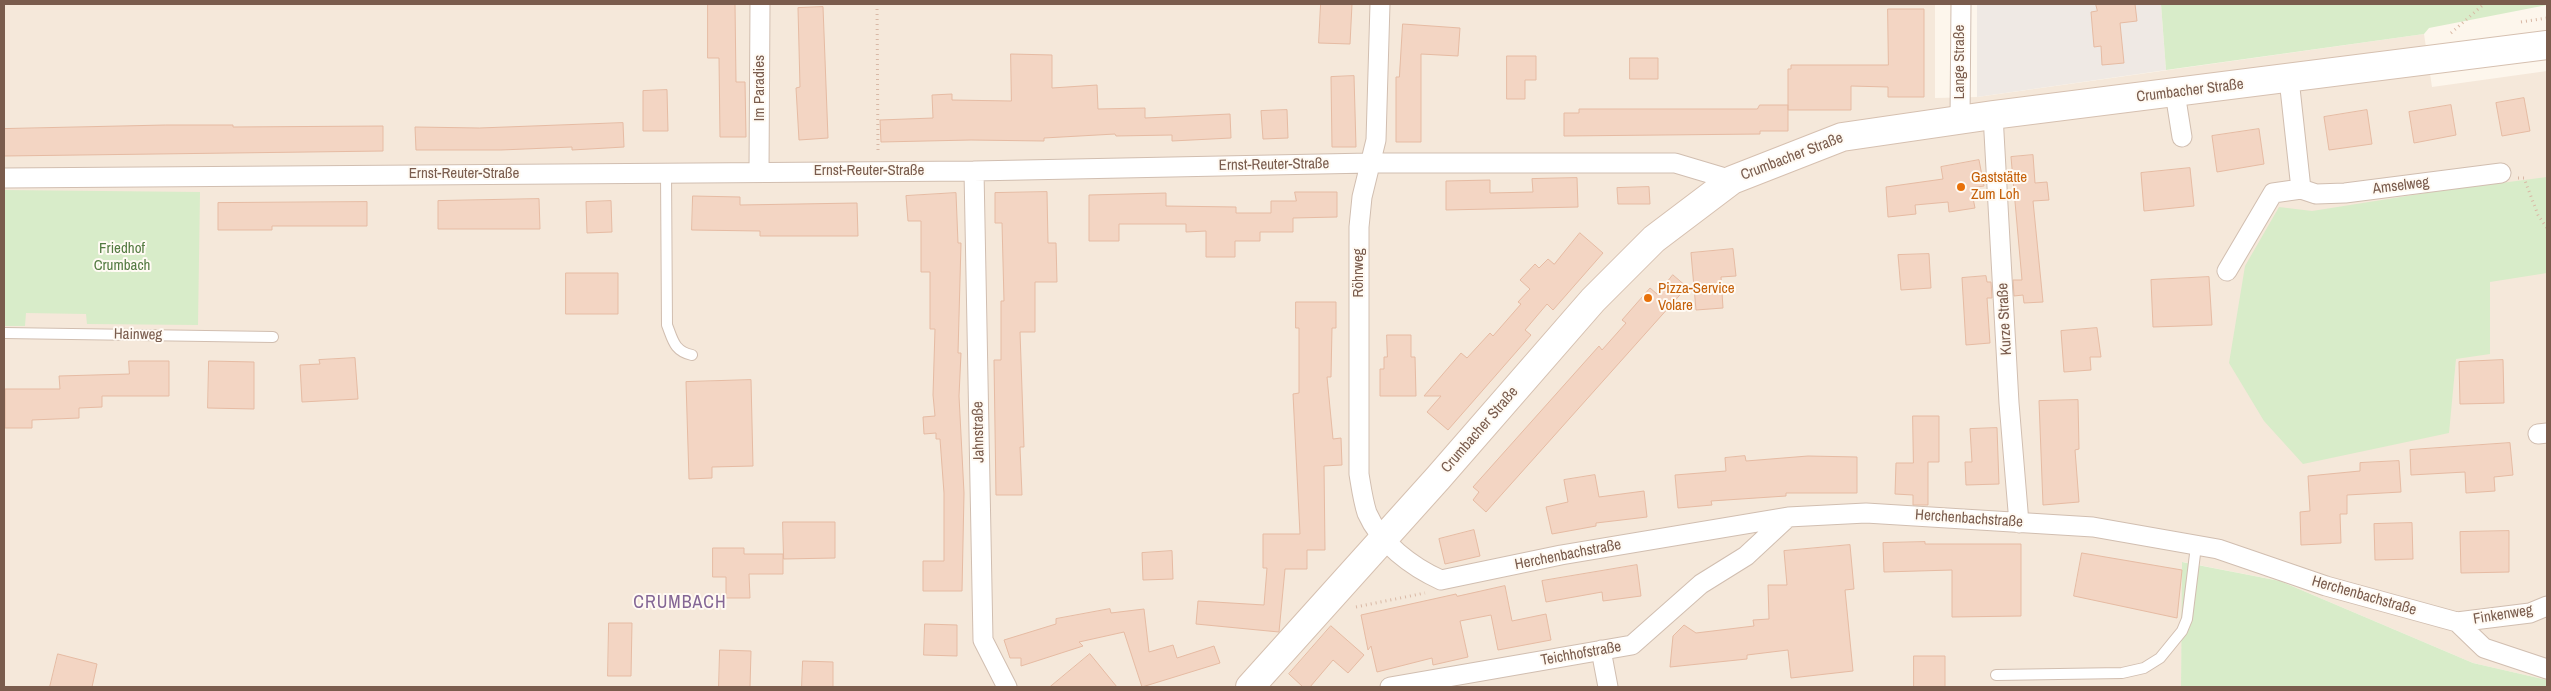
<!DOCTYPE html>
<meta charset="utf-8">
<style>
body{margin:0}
#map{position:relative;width:2551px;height:691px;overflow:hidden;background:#fdf6ec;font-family:"Archivo Narrow",sans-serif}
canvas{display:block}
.frame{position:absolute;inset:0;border:5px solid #7a5c4d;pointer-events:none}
</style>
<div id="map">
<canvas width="2551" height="691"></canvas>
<div class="frame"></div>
</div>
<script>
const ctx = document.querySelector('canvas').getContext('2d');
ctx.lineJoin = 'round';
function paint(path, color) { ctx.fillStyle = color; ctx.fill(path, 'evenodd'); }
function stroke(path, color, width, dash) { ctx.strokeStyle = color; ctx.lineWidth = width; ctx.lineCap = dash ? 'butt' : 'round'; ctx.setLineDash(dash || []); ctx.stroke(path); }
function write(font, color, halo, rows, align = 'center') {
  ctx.font = font + ' "Archivo Narrow",sans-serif'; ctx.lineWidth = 4; ctx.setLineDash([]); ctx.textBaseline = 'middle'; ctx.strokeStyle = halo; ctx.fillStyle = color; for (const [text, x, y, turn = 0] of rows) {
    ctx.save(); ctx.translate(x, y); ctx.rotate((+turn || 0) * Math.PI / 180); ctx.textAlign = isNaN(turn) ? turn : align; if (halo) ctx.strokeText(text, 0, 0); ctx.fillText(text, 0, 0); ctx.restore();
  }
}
paint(new Path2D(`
 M4,4H1935V98L1977,97L2424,34L2432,87L2547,71V680L2473,663L2280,581L2183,562L2181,687H4Z`), '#f5e8da');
paint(new Path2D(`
 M1977,4H2161L2166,70L1977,97Z`), '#efe9e4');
paint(new Path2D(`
 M2161,4H2547V5L2429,28L2424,34L2166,70Z
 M2547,177V273L2490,282V354L2456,359L2449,433L2303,464L2264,421L2229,363L2245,266L2279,207L2312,211L2432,192Z
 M4,190L200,192L198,325L87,324L86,314L26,313L25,326H4Z
 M2182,562L2280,581L2473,663L2547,680V687H2181Z`), '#d8ecc9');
const building = new Path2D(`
 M708,4H735L736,82H745L746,137H720L719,58H708Z
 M1321,4H1352L1350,44L1319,43Z
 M2096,4H2135L2137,21L2120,23L2124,63L2102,65L2101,46L2094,47L2091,12L2097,11Z
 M823,7L828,138L799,140L796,88L800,87L798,8Z
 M1888,9H1924V97H1888V87L1851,86V110H1788V69H1791V65H1888Z
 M1403,24L1460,28L1458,56L1421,54V142H1396V77H1399Z
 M1011,54L1052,55V88L1097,85L1098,109L1145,108V118L1230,114L1231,138L1172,141V135L1116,136L1115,134L1044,138V141L971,140L881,142L880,120L933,118L932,95L952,94V100L1011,101Z
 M1507,56H1536V80H1525V99H1507Z
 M1630,58H1658V79H1630Z
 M1354,76L1356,147H1332L1331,77Z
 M667,90L668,131H643V91Z
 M2524,98L2530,131L2502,136L2496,103Z
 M1760,105H1788V131H1760V134L1564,136V113H1579V109H1757Z
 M2451,105L2456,135L2414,143L2409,112Z
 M1287,110L1288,138L1263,139L1261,111Z
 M2367,110L2372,144L2329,150L2324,117Z
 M623,123L624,147L572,150V147L501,150H416L415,127L479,128Z
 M166,125H233V127L383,126V151L4,156V129Z
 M2259,129L2264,164L2217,172L2212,136Z
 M2033,155L2035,183L2047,182L2049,200L2033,201L2043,302L2024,303L2023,295L2014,296L2013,280H2022L2011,157Z
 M1979,160L1984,186L1971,188L1975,208L1949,212L1948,202L1915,205L1916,214L1888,217L1886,187L1943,179L1941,167Z
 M2190,168L2194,206L2144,211L2141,173Z
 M1577,178L1578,207L1446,210V181L1490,180V193L1533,192L1532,179Z
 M1649,187L1650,204H1618L1617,188Z
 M1047,192L1048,243H1056L1057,282H1035V332H1020L1024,447H1020L1022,495H996L994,360H1001V301H1004L1002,223H995V193Z
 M1295,192H1337V217L1293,218V232H1260V241H1235V257H1206V231L1186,232V224H1119V241H1089V195L1166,193V206L1236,207V213H1271V201H1296Z
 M956,193L958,243H961L958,353H961L959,396L964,493L962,591H923V561H944V493L940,439H936V433L924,434L923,417L935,416L933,395L935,329H930V272H921V221H908L906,196Z
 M693,196L740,197V205L857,203L858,236H760V231L692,230Z
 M539,199L540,229H438V201Z
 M611,201L612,232L587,233L586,202Z
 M367,202V226H272V230H218V203Z
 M1580,233L1603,253L1553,310L1547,304L1525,330L1531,335L1448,430L1427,412L1441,396H1424L1461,353L1467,358L1490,333L1493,336L1521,304L1518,302L1530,289L1520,280L1535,264L1539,268L1548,259L1554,264Z
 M1733,249L1736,276L1721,277L1723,308L1696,310L1691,253Z
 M1929,254L1931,288L1901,290L1898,255Z
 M566,273H618V314H566Z
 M1673,275L1687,287L1486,512L1473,500L1479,492L1473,487L1599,346L1602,350L1626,323L1622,320L1650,288L1657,294Z
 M1986,276L1987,282H1991L1992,298H1987L1990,343L1966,345L1962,278Z
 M2209,277L2212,325L2153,327L2151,280Z
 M1296,302H1336V328H1332L1331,377H1327L1333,439L1341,438L1342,465L1324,466L1325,550H1307V569H1285L1279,632L1196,624L1198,601L1264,605L1267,568H1263V534H1300L1293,394L1299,393V328H1296Z
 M2097,328L2101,357H2090L2091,370L2064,372L2061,331Z
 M1387,335H1411V357H1415L1416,396H1380V369H1384V357H1387Z
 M355,358L358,399L302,402L300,365L320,364L319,360Z
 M2503,360L2504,403L2460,404L2459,362Z
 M129,361H169V396H102V407L79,408V418L32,420V428H5V389H60L59,376L129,374Z
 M209,361L254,362V409L208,408Z
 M751,380L753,466L712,467V478L689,479L686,382Z
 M2078,400L2079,449L2075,450L2079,502L2043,505L2039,401Z
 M1913,416H1939V462H1928V505H1913V495L1895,494L1896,463H1913Z
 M1997,428L1999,484L1966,485L1965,462H1972L1970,429Z
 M2510,443L2513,475L2494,477L2495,491L2466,493L2465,472L2411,475L2410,450Z
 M1745,456L1746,461L1808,456L1857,457V493H1786V496L1711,501L1712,505L1678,508L1675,475L1726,471L1725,458Z
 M2399,461L2401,492L2347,495V514H2340L2341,543L2301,545L2300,512L2310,511L2308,476L2360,471V463Z
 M1595,475L1599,497L1644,491L1647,517L1596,523V526L1552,534L1546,507L1568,502L1564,480Z
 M783,522H835V558L784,559Z
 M2412,523L2413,559L2375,560L2374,524Z
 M1474,530L1480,556L1445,564L1439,539Z
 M2509,531V572L2461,573L2460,532Z
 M1925,542V544H2021V616L1952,617V570L1884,572L1883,543Z
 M1850,545L1854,589L1845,590L1853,671L1791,678L1788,650L1747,655V659L1670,667L1673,636L1684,625L1696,633L1754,626L1753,620L1769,619L1768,585H1787L1784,551Z
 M713,548H744V554H783V574H749L750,598H726V577H713Z
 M1172,551L1173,579L1143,580L1142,553Z
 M2082,553L2182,570L2177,618L2074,596Z
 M1637,565L1641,596L1603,601L1602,592L1546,602L1542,581Z
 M1505,586L1512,621L1546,614L1551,640L1498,650L1491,615L1460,621L1468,657L1433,665L1432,658L1377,672L1371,646L1368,650L1361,615L1456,594L1457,596Z
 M1110,609L1111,613L1144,609L1149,652L1173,645L1177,658L1214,646L1220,663L1142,687L1124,632L1079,642L1083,646L1021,666V658H1010L1004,640L1056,624V619Z
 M609,623H632L631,676H608Z
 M925,624L957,625V656L924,655Z
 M1331,626L1364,655L1348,673L1333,660L1310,687H1303L1289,674Z
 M720,650L751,651L750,687H719Z
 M58,654L97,664L92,687H50Z
 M1090,654L1117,687H1050Z
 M1914,656H1945V687H1914Z
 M803,661L833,662V687H802Z`);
paint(building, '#f3d5c3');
stroke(building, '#e6bba3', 1);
const lane = new Path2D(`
 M666,172L667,325C673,340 674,351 692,355
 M4,333L273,337
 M1996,675L2122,673L2144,668L2160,658L2182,631L2187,619L2196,546`);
const street = new Path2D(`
 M1380,4L1376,140L1362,197L1359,227V474C1361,486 1363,501 1367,513C1380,543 1412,567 1441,580L1561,555L1788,517L1866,513L2093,527L2218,549L2326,586L2457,622L2484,648L2547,669
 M2289,79L2301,189L2316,194L2345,193L2501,173
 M2175,93L2182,137
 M1993,115L2009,403L2019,523
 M1960,119L1961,4
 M974,171L983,640L1007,687
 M759,172L760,4
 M4,178L974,171L1370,163H1675L1732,180
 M2227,271L2273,193L2301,189
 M2538,434L2547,433
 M2457,622L2530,613L2547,606
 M1601,650L1608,687
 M1390,687L1632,645L1701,584L1746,556L1788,517`);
const secondary = new Path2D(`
 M1250,687L1438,478L1593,300L1654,239L1732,180L1842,137L1993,115L2547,45`);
stroke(lane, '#d1beb0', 12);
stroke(street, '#d1beb0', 21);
stroke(secondary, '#d6c0b0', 30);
stroke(new Path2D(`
 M877,4L878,153
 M2521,22L2547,18
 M2451,33L2484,4
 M2518,178H2524L2538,215L2547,228
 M1356,607L1425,593`), '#d9b8a5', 3, [1, 4]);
stroke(lane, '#fff', 10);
stroke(street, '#fff', 19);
stroke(secondary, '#fff', 28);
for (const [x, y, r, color] of [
 [1961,187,5,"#e8710a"],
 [1648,298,5,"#e8710a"]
]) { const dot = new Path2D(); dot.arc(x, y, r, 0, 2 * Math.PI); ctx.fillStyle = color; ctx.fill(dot); stroke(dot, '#fffaf3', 2); }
write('15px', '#7a5c4d', '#fffaf3', [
 ["Lange Straße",1960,62,-90],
 ["Im Paradies",760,88,-90],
 ["Crumbacher Straße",2190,91,-7],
 ["Crumbacher Straße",1792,157,-21],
 ["Ernst-Reuter-Straße",1274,165,-1],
 ["Ernst-Reuter-Straße",869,171],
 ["Ernst-Reuter-Straße",464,174],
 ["Amselweg",2401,186,-7],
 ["Röhrweg",1359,273,-90],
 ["Kurze Straße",2005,319,-93],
 ["Hainweg",138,335,1],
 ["Crumbacher Straße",1480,430,-49],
 ["Jahnstraße",979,432,-91],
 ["Herchenbachstraße",1969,519,4],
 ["Herchenbachstraße",1568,555,-11],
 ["Herchenbachstraße",2364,596,16],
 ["Finkenweg",2503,615,-9],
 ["Teichhofstraße",1581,654,-10]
]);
write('15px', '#c56008', '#fffaf3', [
 ["Gaststätte",1971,178],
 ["Zum Loh",1971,195],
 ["Pizza-Service",1658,289],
 ["Volare",1658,306]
], 'left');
write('15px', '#537a41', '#fffaf3', [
 ["Friedhof",122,249],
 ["Crumbach",122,266]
]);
ctx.letterSpacing = '1px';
write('18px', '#846695', '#fffaf3', [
 ["CRUMBACH",680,603]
]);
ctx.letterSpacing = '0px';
</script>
